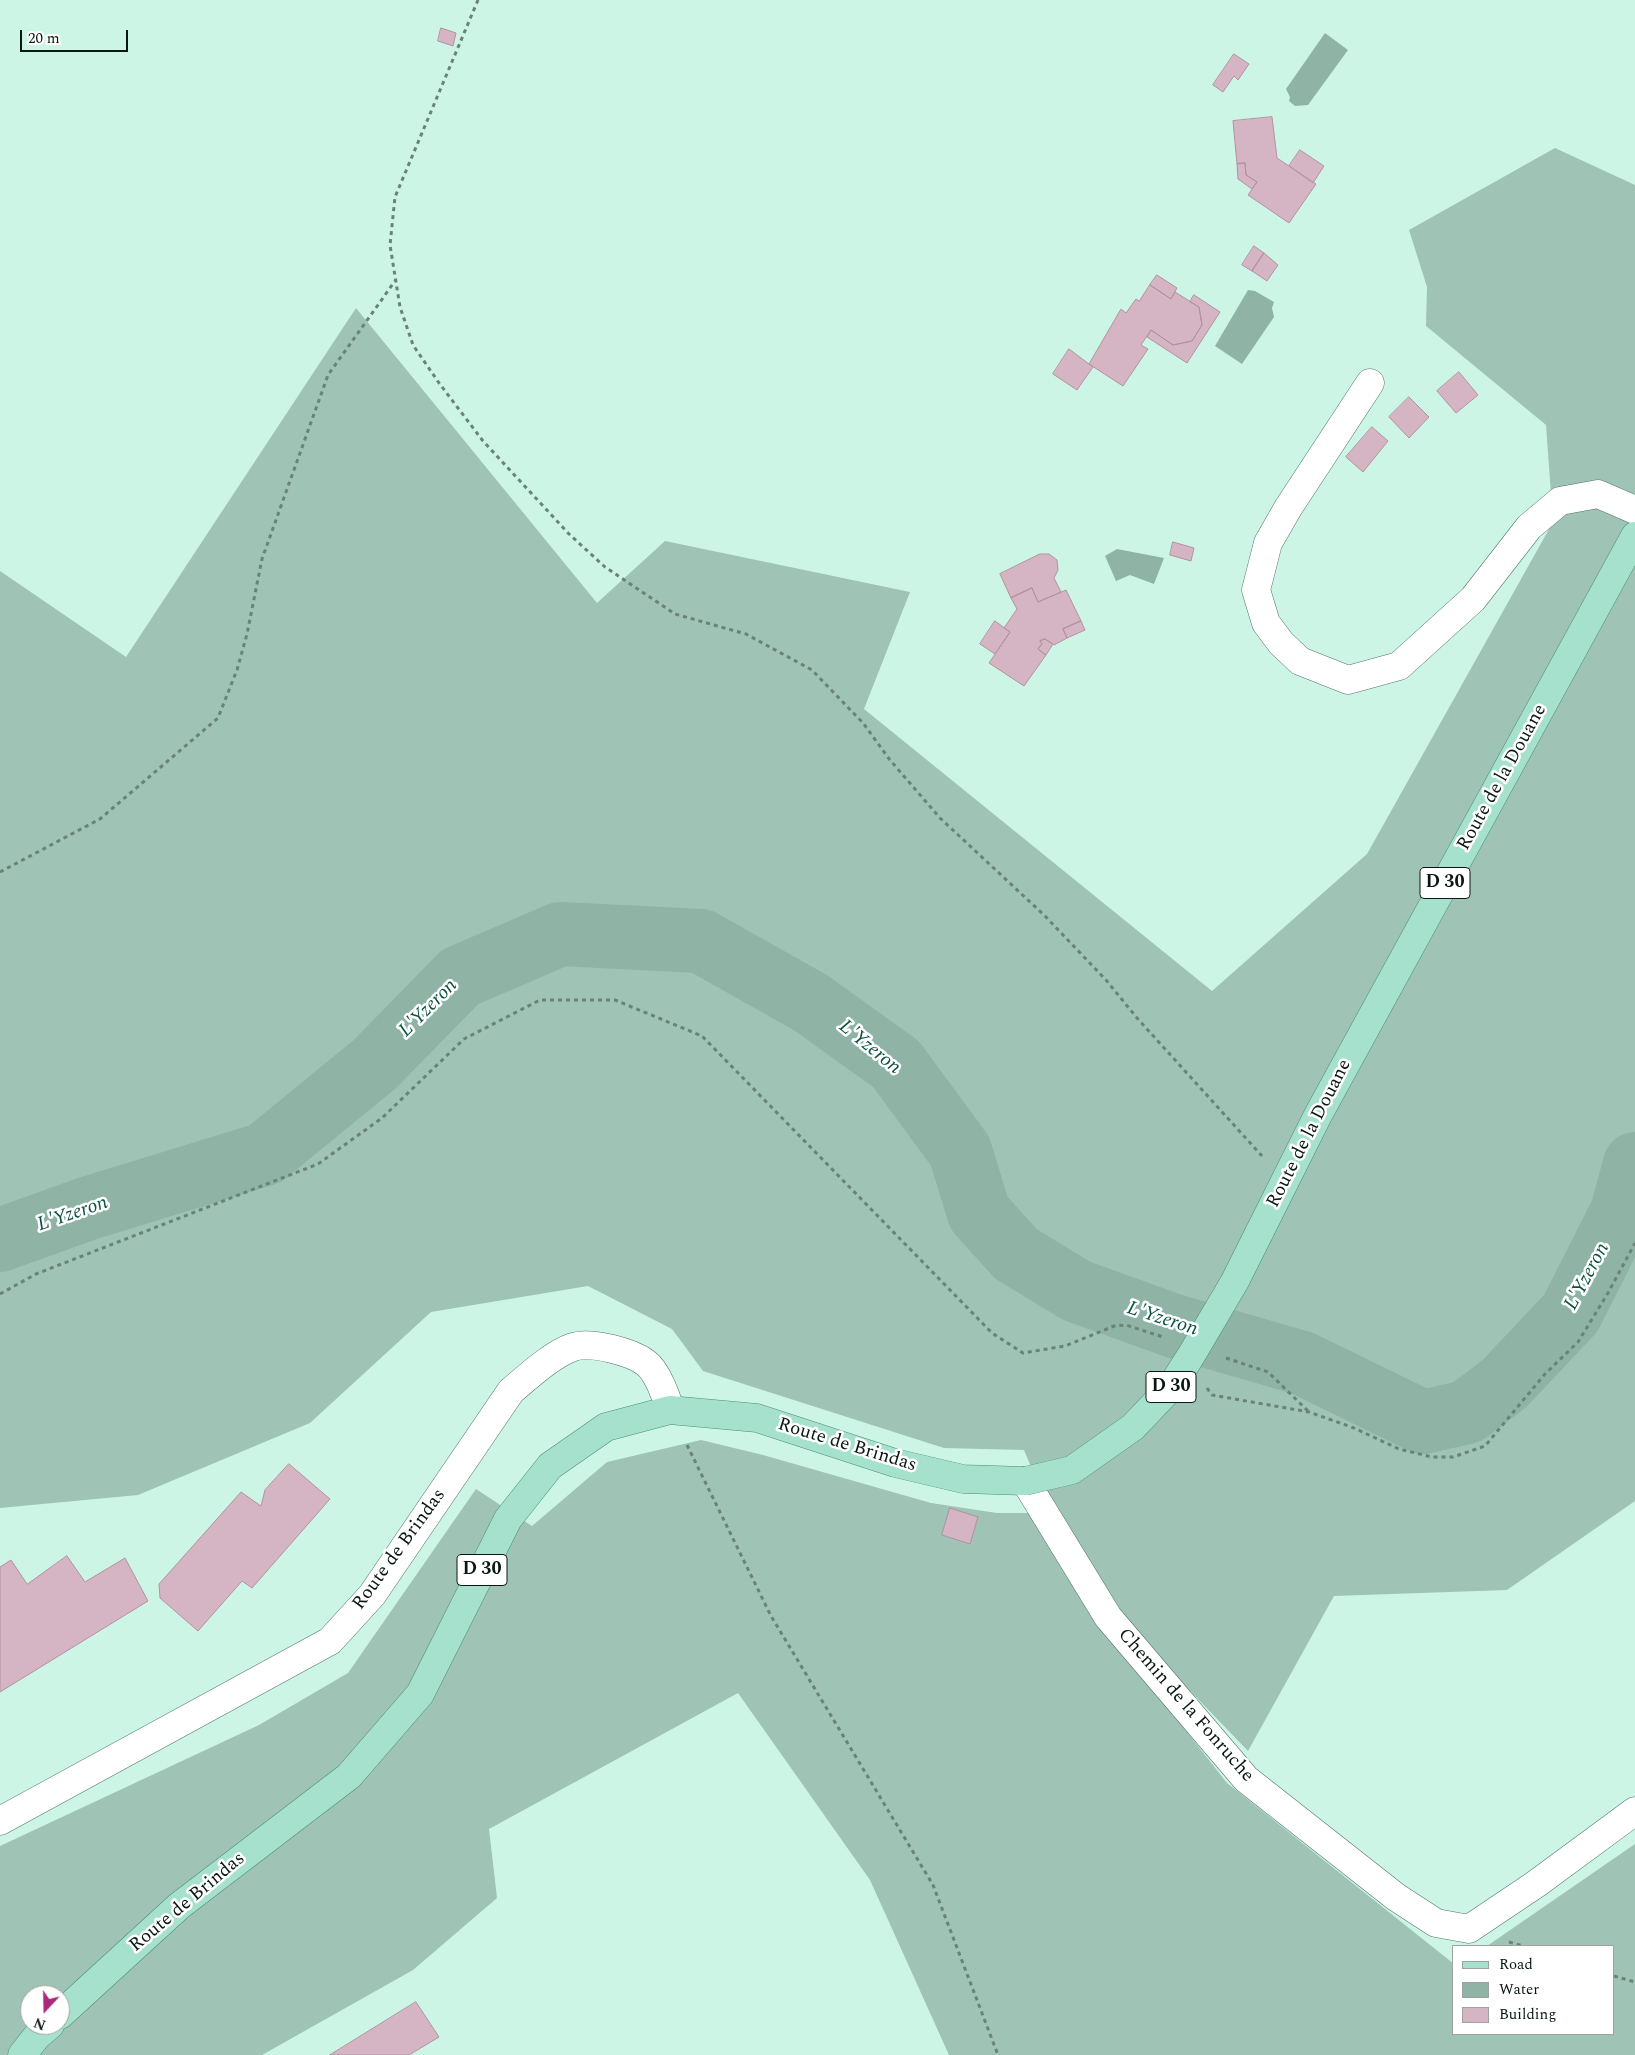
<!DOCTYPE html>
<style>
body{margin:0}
#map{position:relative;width:1635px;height:2055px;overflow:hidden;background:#cdf5e6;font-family:Spectral,serif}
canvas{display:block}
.legend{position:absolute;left:1452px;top:1945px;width:162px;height:90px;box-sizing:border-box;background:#fff;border:1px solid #9da3a1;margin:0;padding:6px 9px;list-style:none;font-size:15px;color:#0a1813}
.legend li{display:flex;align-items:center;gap:10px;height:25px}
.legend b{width:25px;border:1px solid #9da3a1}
.north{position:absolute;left:20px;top:1985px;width:50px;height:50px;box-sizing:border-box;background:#fff;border:1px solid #9da3a1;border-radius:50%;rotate:201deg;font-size:14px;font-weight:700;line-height:20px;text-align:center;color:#0a1813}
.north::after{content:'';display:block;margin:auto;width:18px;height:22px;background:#a92a7a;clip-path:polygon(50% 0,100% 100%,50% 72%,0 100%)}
.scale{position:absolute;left:20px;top:30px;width:108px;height:22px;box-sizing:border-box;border:2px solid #0a1813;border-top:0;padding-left:6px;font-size:15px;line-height:18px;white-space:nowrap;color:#0a1813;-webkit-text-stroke:4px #fff;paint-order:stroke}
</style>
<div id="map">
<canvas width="1635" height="2055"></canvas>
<ul class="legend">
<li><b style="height:6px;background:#a6e1ce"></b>Road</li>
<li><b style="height:14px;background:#8fb3a5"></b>Water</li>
<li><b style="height:14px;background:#d5b4c4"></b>Building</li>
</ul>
<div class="north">N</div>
<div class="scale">20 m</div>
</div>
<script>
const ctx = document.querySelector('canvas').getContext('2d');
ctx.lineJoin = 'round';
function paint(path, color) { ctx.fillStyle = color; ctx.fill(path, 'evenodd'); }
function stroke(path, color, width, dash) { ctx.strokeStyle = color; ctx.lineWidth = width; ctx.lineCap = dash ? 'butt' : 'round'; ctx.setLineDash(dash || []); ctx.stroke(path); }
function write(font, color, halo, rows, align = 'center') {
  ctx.font = font + ' Spectral,serif'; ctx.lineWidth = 5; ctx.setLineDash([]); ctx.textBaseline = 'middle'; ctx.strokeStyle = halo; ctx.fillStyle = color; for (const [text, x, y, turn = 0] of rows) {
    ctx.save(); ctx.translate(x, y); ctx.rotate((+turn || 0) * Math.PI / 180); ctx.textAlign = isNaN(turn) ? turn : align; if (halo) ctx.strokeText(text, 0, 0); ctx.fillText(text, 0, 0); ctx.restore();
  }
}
paint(new Path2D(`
 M1555,148L1635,185V1501L1507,1590L1334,1596L1248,1751L1114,1612L1048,1508L1024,1450L944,1448L703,1371L672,1329L588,1286L431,1312L310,1423L138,1495L0,1508V571L126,657L356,308L597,603L665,541L910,592L864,709L1212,991L1367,854L1553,522L1546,425L1426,326L1427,287L1409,230Z
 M701,1440L763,1455L931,1503L997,1513H1037L1102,1624L1227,1783L1454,1964V2034H1614V1946H1487L1635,1844V2055H949L870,1880L738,1693L489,1829L497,1898L413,1970L262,2055H0V1846L259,1725L348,1673L476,1489L532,1526L607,1462ZM30,1995H60V2025H30Z`), '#9fc3b5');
paint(new Path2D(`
 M1325,33L1348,50L1308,105L1295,106L1289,101L1290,97L1286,89Z
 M1248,290L1255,291L1274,302L1272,308L1274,317L1242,364L1215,346Z
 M1117,549L1164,558L1154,584L1130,575L1116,581L1105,556Z`), '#8fb3a5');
stroke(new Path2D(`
 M0,1240L89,1208L265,1154L375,1064L460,977L560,934L701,941L811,1003L896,1064L960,1151L979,1213L1016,1254L1077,1291L1174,1326L1302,1363L1423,1422L1467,1412L1504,1384L1571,1313L1622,1212L1635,1164`), '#8fb3a5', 64);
const building = new Path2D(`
 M441,28L456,33L453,46L438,41Z
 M1234,54L1249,64L1238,80L1234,76L1223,92L1213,85Z
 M1272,117L1277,158L1316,184L1289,223L1248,195L1257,182L1246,175L1245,163L1237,164L1233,121Z
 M1300,150L1324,166L1313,183L1289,166Z
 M1245,163L1246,175L1257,182L1252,189L1238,179L1237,164Z
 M1254,246L1264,253L1252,271L1242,265Z
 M1264,253L1278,265L1267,281L1252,271Z
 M1157,275L1177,288L1171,299L1150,285Z
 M1150,285L1171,299L1175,292L1199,307L1202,325L1192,341L1173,345L1151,330L1141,345L1148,349L1123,386L1089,364L1121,309L1126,313L1136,299L1139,301Z
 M1194,295L1220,312L1187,363L1147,337L1151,330L1173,345L1192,341L1202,325L1199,307L1190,302Z
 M1069,349L1093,367L1077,390L1053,374Z
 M1459,372L1478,395L1456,413L1437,391Z
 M1409,397L1429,417L1409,438L1389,417Z
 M1372,427L1388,441L1363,472L1346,457Z
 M1173,542L1194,548L1191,561L1170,555Z
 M1040,554H1049L1057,560L1058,570L1054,578L1061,592L1038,602L1032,588L1011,598L1000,574Z
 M1032,588L1038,602L1066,590L1081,621L1063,629L1067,638L1054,645L1045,639L1040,641L1042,644L1038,649L1046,655L1024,686L989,663L1010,632L1004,628L1017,609L1011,598Z
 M995,621L1010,632L995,654L980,644Z
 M1081,621L1085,630L1067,638L1063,629Z
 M1045,639L1053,644L1046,655L1038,649L1042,644L1040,641Z
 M289,1464L330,1499L252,1588L242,1581L198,1631L160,1598L159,1584L241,1492L261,1506L265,1490Z
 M950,1508L978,1517L970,1544L942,1535Z
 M67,1556L85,1582L125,1558L148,1601L0,1692V1567L11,1560L27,1584Z
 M416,2002L439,2037L409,2055H330Z`);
paint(building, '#d5b4c4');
stroke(building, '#b391a2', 1);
const minor = new Path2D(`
 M1370,383L1288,508L1268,543L1256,590L1266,623L1281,643L1300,661L1348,680L1399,666L1473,599L1529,527L1560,501L1598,494L1635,510
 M1025,1481L1108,1617L1246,1779L1396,1897L1436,1923L1469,1929L1536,1884L1635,1811
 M0,1821L330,1641L372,1595L511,1391C529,1376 551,1355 573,1347C591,1341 632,1352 646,1363C657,1371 667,1398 670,1410`);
const major = new Path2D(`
 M1259,1233L1318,1115L1635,536
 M60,2015L179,1906L349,1776L420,1694L508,1519L550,1466L606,1427L670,1410L757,1418L895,1463L963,1479L1025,1481
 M22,2055L37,2036L50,2025`);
stroke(minor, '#517568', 29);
stroke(major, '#488e77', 29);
stroke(new Path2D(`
 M478,0L395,197L390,245L400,307L413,345L439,383L483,441L569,534L605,567L675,614L746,634L812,670L863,723L890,760L940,818L1044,915L1106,980L1137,1018L1262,1156
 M0,872L100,819L218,718L237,670L247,634L262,559L328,375L395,281
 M0,1294L36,1274L318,1164L382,1118L464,1039L540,1000H615L702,1036L992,1333L1023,1353L1065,1346L1114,1326L1126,1325L1163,1337
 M1226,1358L1268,1372L1309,1412
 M1207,1388L1212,1395L1309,1412L1354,1428L1399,1449L1432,1457H1453L1485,1446L1545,1374L1578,1342L1608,1293L1635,1243
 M687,1445L771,1616L933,1885L998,2055
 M1509,1942L1523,1946
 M1614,1976L1635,1982`), '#698379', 3, [4, 4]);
stroke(minor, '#fff', 28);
stroke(major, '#a6e1ce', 28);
const majorBridge = new Path2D(`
 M1025,1481L1072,1470L1133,1427L1171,1387L1192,1354L1235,1281L1259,1233`);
stroke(majorBridge, '#488e77', 29, []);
stroke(majorBridge, '#a6e1ce', 28);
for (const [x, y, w] of [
 [1445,883,50],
 [1171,1387,50],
 [482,1570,50]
]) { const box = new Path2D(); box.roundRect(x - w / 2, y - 15.5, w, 31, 4); ctx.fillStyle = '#fff'; ctx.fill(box); stroke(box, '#0a1813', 1); }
write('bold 18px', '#0a1813', null, [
 ["D 30",1445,883],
 ["D 30",1171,1387],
 ["D 30",482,1570]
]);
write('19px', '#0a1813', '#fff', [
 ["Route de la Douane",1503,778,-61],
 ["Route de la Douane",1310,1134,-63],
 ["Route de Brindas",847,1446,17],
 ["Route de Brindas",400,1550,-54],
 ["Chemin de la Fonruche",1185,1706,49],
 ["Route de Brindas",188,1903,-40]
]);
write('italic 20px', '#0b5240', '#fff', [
 ["L'Yzeron",429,1009,-45],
 ["L'Yzeron",869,1048,39],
 ["L'Yzeron",73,1215,-19],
 ["L'Yzeron",1588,1277,-62],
 ["L'Yzeron",1162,1320,18]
]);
</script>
